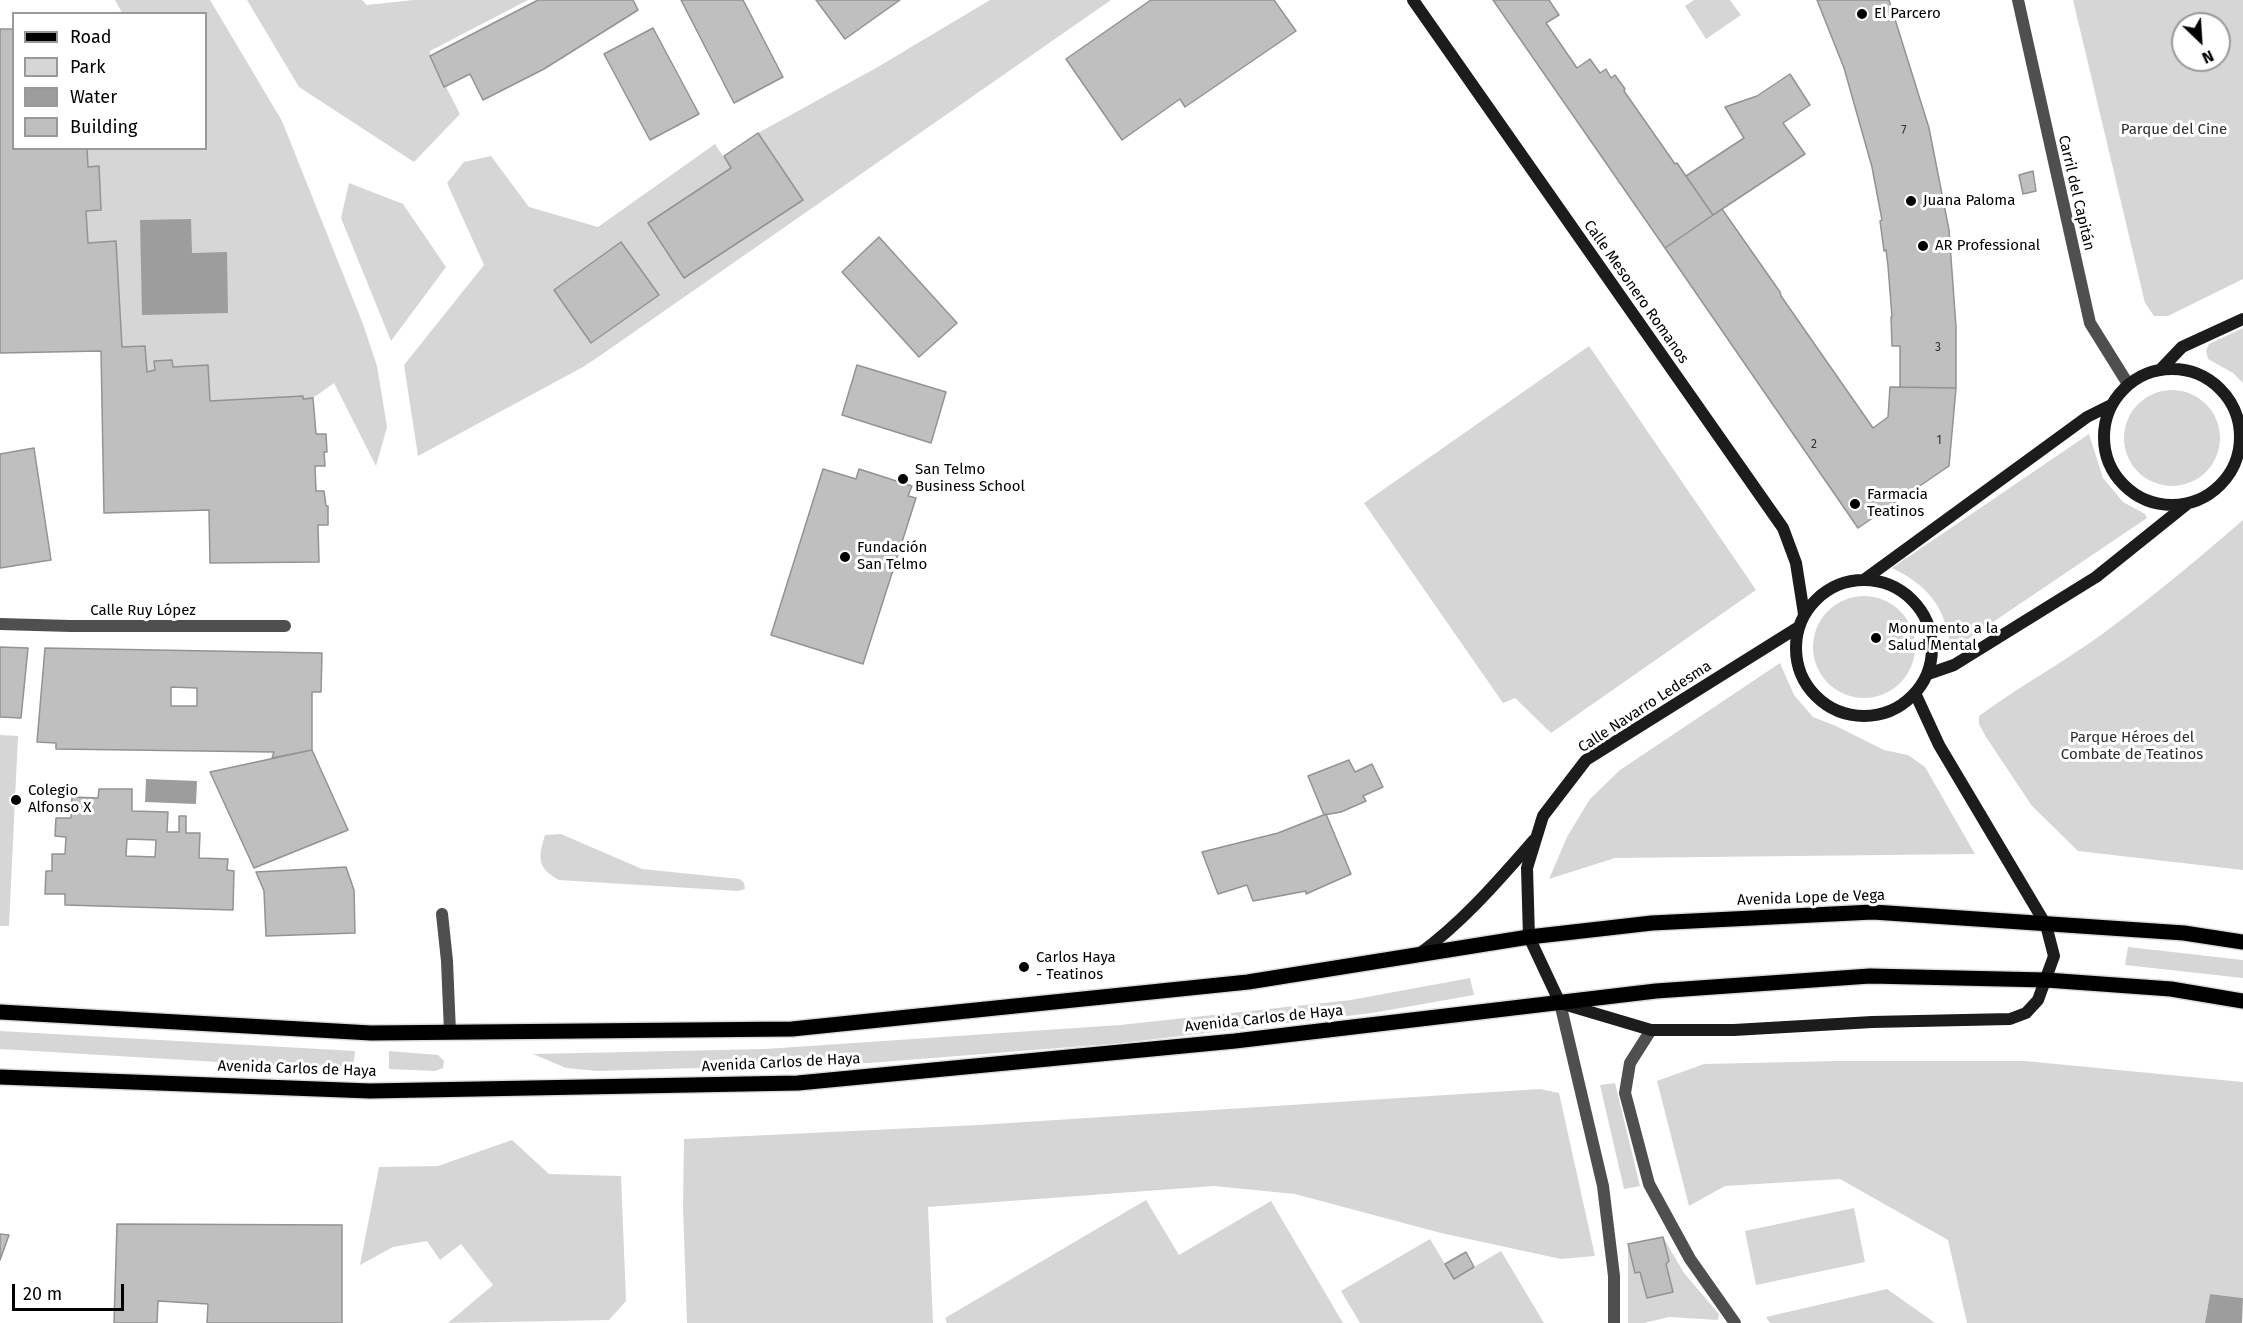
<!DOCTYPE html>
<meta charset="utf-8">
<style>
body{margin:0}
#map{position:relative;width:2243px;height:1323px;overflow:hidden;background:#fff;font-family:"Fira Sans",sans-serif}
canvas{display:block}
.legend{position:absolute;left:12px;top:12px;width:195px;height:138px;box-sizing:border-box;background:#fff;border:2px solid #999;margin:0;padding:8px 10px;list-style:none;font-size:18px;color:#000}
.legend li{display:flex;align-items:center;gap:12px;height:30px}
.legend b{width:30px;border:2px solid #999}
.north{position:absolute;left:2171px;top:12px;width:60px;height:60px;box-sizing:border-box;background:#fff;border:2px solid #999;border-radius:50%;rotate:155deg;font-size:16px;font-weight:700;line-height:24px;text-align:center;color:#000}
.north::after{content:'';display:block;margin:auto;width:21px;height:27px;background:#000;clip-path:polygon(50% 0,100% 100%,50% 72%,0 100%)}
.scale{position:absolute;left:12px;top:1284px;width:112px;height:27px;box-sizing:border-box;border:3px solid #000;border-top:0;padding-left:8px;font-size:18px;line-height:21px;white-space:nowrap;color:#000;-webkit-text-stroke:4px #fff;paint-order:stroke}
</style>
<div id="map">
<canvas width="2243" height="1323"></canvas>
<ul class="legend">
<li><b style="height:8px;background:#000"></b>Road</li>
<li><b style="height:16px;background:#d6d6d6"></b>Park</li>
<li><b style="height:16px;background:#9d9d9d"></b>Water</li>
<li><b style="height:16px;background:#bfbfbf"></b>Building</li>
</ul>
<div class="north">N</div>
<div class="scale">20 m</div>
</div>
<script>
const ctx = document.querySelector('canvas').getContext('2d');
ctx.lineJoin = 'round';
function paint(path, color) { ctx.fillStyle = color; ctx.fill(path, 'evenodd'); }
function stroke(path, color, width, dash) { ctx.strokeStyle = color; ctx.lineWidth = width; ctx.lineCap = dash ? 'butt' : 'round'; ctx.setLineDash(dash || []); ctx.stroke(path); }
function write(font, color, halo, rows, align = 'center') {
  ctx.font = font + ' "Fira Sans",sans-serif'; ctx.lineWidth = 6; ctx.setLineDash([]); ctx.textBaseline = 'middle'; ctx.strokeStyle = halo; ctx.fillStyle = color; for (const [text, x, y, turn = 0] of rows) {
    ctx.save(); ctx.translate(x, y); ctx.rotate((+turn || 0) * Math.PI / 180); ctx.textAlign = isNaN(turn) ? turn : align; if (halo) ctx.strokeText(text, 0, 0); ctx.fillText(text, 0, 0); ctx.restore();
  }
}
paint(new Path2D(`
 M115,0H210L282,121L363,324L377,366L387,427L376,466L334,383L313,398L303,399V396L210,401L208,365L173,367L172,360L154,362L155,370L147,372L145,346L122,347L116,242L88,243L86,211L101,209L99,166L88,167L87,149L206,148V14L122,13Z
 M247,0H362L367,5L413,0H528L430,51V56L460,114L414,162L299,87Z
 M990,0H1111L601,355L583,367L418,456L404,365L484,265L447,183L464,162L491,156L529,207L598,227L715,144L731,168L802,200L758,133L876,68ZM621,242L658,295L592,343L554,290Z
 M1694,0H1730L1741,15L1706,39L1685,6Z
 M2073,0H2243V279L2168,316H2154L2145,303ZM2183,24H2219V60H2183Z
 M349,183L403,204L446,267L391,341L341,218Z
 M2243,328V383L2233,373L2208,359L2206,351L2209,344Z
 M1589,346L1756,590L1551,733L1515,698L1503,703L1364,503Z
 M2124 438a48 48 0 1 1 96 0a48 48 0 1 1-96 0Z
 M2089,434L2103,478L2123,502L2145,514L2147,518L1956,647L1950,645C1945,606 1927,585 1892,568Z
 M2243,520V870L2078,851L2032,806L1986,737L1979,724V716C2018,687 2061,664 2101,635C2150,599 2197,560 2243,520Z
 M1813 647a51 51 0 1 1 102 0a51 51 0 1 1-102 0Z
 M1780,663L1794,695L1813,717L1836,726L1884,750L1908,755L1925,767L1975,854L1615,858L1549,879L1567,837L1590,799L1620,770Z
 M0,735L18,736L9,926H0Z
 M561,834L642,869L740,879L744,883L745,889L738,891L559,880C537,868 538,858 545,835Z
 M2128,947L2243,960V978L2125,965Z
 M1470,978L1474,995L1372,1013L1122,1043L869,1063L598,1071L566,1068L533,1054L765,1049L1120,1025L1351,1000Z
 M0,1031L355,1051L353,1070L0,1049Z
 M389,1051L438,1055L444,1061L443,1068L435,1071L389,1069Z
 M1837,1061H2025L2243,1082V1298L2210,1294L2205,1323H1967L1948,1240L1840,1179L1725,1186L1689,1206L1657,1081L1704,1064Z
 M1615,1083L1640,1186L1624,1189L1600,1085Z
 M1540,1089L1559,1093L1595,1256L1561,1259L1441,1233L1295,1194L1214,1186L928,1207L933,1323H687L683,1208L684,1139L978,1125Z
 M512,1140L549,1174L621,1176L626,1301L609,1320L448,1323L493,1285L461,1244L440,1260L427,1241L393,1247L360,1265L379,1167L438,1166Z
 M1146,1200L1179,1255L1271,1201L1343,1323H947L945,1318Z
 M1854,1208L1865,1262L1756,1285L1745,1231Z
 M1663,1237L1684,1273L1719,1314L1718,1320L1669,1317L1644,1323H1628V1244L1635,1273L1640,1272L1647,1298L1672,1292L1666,1264Z
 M1430,1239L1454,1279L1501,1251L1544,1323H1360L1341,1291Z
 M1887,1289L1935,1323H1770L1766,1317Z`), '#d6d6d6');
paint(new Path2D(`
 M191,219L192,253L227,252L228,313L142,315L140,220Z
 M146,779L197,781L196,804L145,802Z
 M2210,1294L2243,1298L2242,1323H2205Z`), '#9d9d9d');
const building = new Path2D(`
 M538,0H633L638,10L544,69L483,100L470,74L444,87L430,56Z
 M681,0H743L783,77L734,103Z
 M816,0H900L845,39Z
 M1151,0H1274L1296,31L1185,107L1180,99L1122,140L1066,59Z
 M1493,0H1549L1559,15L1546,23L1577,68L1590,59L1600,73L1606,69L1611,78L1615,75L1625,89L1624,91L1675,164L1677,163L1713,215L1665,248Z
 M1817,0H1889L1929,128L1949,230L1956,327V388L1900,387V346H1892L1891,317H1892L1888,266L1886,250L1884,251L1880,221L1882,220L1872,167L1844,68Z
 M653,28L699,114L650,140L604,54Z
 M0,29H14V148H87L88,167L99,166L101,210L86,211L88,243L116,241L122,347L145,346L147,372L155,370L154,361L172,360L173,367L208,365L210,401L303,396V399L313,398L316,434H326L327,452H324L325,466H315L316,491H324L326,506H328V525H318L319,562L210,563L209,510L104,513L101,351L0,353Z
 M1790,74L1810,105L1783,123L1805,154L1713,215L1686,176L1744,138L1725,107L1757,96Z
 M758,133L803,200L684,278L648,223L731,168L724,156Z
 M2033,171L2036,191L2023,194L2019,175Z
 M1722,209L1780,292L1781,296L1873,428L1888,417L1890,387L1956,388L1949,466L1858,528L1665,248Z
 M879,237L957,323L919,357L842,272Z
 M621,242L659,295L591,343L554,290Z
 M857,365L946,392L931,443L842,415Z
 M34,448L51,560L0,568V454Z
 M823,469L856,479L859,469L912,486L908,496L916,498L863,664L771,635Z
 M0,647L28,648L21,718L0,717Z
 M45,648L322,653L321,692H312V750L272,758L274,752L56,749V743L37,742ZM171,687L197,688V706H171Z
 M312,750L348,830L254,868L210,772Z
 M1349,760L1355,772L1372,764L1383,787L1363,796L1366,801L1341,812L1324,815L1308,776Z
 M99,789H132V811L168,812L167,832H179V816H186V833H200L199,858L228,859L227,870L234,871L233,910L65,905V894H45L46,871H52V854H65L66,837L55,836L56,818H71L72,797L98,798ZM127,839L156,840L155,857L126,856Z
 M1326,814L1351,874L1306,894V891L1253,901L1247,885L1218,894L1202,852L1278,833Z
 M346,867L354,890L355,933L266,936L264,891L256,872Z
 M117,1224L342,1225V1323H207L208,1304L158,1301L157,1323H114Z
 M0,1234L9,1235L0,1260Z
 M1663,1237L1669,1261L1666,1264L1673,1292L1647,1298L1640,1272L1635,1273L1628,1244Z
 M1466,1252L1474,1267L1454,1279L1445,1264Z`);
paint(building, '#bfbfbf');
stroke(building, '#939393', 1.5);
const primary = new Path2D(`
 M0,1012L371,1033L792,1029L1248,982L1529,937L1652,923L1873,912L2184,933L2243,942
 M0,1077L370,1091L798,1083L1235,1041L1656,991L1870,976L2046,980L2171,989L2243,1001`);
stroke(primary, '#dbdbdb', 18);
stroke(new Path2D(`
 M442,914L447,961L450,1032
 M1560,1003L1603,1186L1614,1276V1323
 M1651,1030L1630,1063L1625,1093L1649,1184L1690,1259L1735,1323`), '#4f4f4f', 12);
stroke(new Path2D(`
 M2018,0L2090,323L2128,384
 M0,624L71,626H285`), '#4f4f4f', 12);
stroke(new Path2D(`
 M1413,0L1783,528L1796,563L1804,614
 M2104 437a68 68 0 1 1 136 0a68 68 0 1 1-136 0Z
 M2161,369L2182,347L2243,319
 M1865,579L2087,417L2111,405
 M1796 648a68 68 0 1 1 136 0a68 68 0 1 1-136 0Z
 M1797,628L1586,760L1543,816L1527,868L1529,937L1560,1003L1651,1030H1734L1872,1022L2010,1019L2026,1013L2038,1000L2054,956L2046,925L1939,745L1915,693
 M1928,674L1954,665L2096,577L2187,504
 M1419,954C1463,922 1498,881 1534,840`), '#1c1c1c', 12);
stroke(primary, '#000', 15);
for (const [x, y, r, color] of [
 [1862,14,6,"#000"],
 [1911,201,6,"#000"],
 [1923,246,6,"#000"],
 [903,479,6,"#000"],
 [1855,504,6,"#000"],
 [845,557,6,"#000"],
 [1876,638,6,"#000"],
 [16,800,6,"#000"],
 [1024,967,6,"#000"]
]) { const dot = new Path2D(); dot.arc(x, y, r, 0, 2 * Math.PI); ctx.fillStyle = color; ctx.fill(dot); stroke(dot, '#fff', 2); }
write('12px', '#303030', null, [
 ["7",1904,131],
 ["3",1938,348],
 ["1",1939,441],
 ["2",1814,445]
]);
write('15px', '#000', '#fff', [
 ["El Parcero",1874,14],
 ["Juana Paloma",1923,201],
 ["AR Professional",1935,246],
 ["San Telmo",915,470],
 ["Business School",915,487],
 ["Farmacia",1867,495],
 ["Teatinos",1867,512],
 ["Fundación",857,548],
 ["San Telmo",857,565],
 ["Monumento a la",1888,629],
 ["Salud Mental",1888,646],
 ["Colegio",28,791],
 ["Alfonso X",28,808],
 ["Carlos Haya",1036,958],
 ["- Teatinos",1036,975]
], 'left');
write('15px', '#2d2d2d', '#fff', [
 ["Parque del Cine",2174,130],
 ["Parque Héroes del",2132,738],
 ["Combate de Teatinos",2132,755]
]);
write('15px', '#000', '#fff', [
 ["Carril del Capitán",2076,193,77],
 ["Calle Mesonero Romanos",1636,292,55],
 ["Calle Ruy López",143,611],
 ["Calle Navarro Ledesma",1645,707,-33],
 ["Avenida Lope de Vega",1811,898,-2],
 ["Avenida Carlos de Haya",1264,1019,-6],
 ["Avenida Carlos de Haya",781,1063,-3],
 ["Avenida Carlos de Haya",297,1069,2]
]);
</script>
